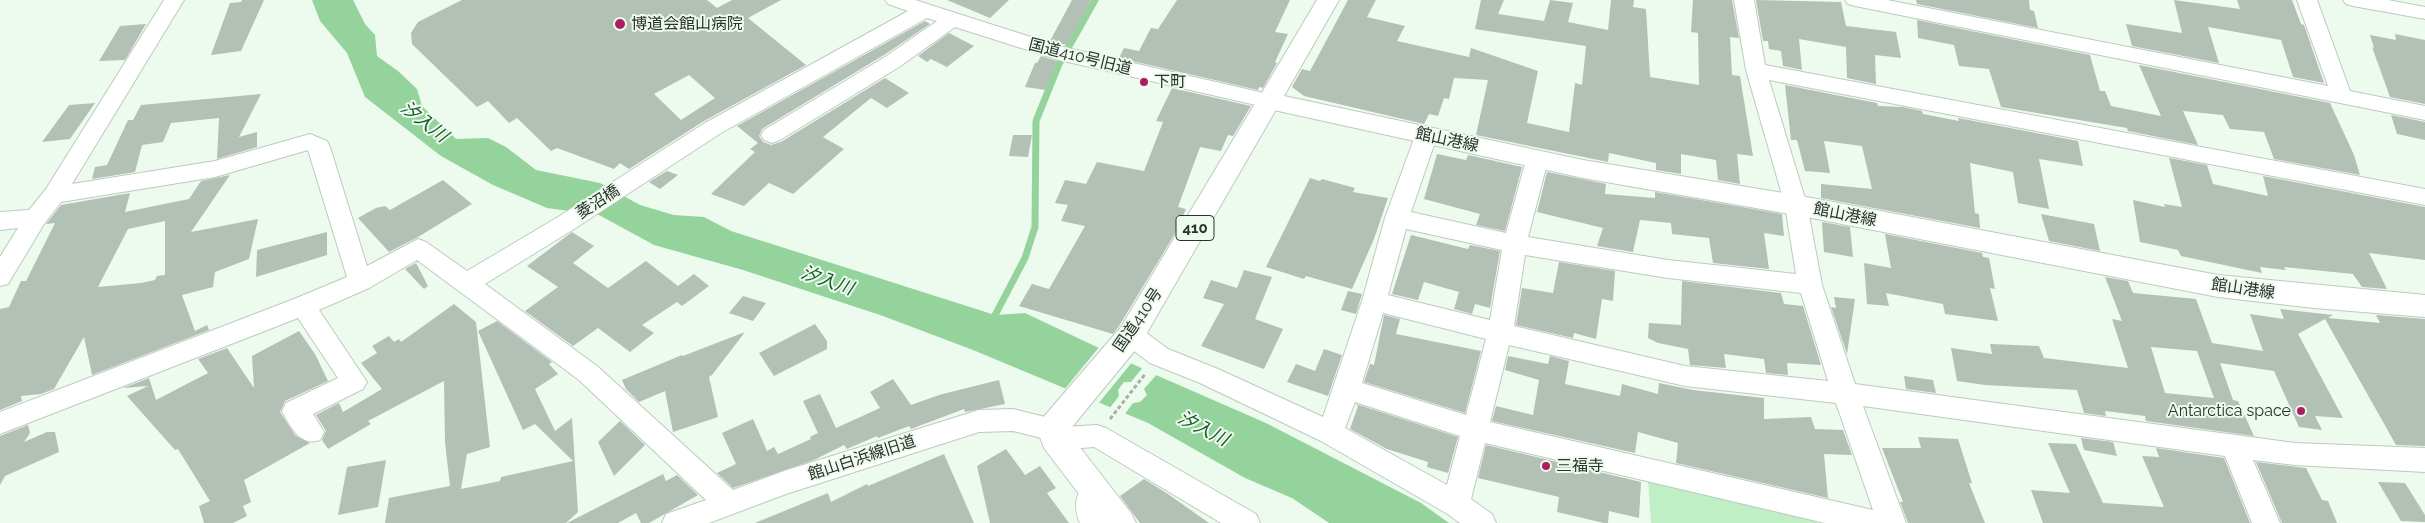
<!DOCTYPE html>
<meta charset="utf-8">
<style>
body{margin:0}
canvas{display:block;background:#edfaee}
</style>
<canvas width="2425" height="523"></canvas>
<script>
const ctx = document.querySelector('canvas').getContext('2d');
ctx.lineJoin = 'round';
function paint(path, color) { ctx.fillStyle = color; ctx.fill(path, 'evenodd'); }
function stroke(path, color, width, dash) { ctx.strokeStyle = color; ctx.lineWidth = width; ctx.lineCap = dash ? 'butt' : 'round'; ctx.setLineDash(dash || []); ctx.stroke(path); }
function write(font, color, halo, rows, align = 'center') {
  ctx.font = font + ' Raleway,"Noto Sans JP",sans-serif'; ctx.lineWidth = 4; ctx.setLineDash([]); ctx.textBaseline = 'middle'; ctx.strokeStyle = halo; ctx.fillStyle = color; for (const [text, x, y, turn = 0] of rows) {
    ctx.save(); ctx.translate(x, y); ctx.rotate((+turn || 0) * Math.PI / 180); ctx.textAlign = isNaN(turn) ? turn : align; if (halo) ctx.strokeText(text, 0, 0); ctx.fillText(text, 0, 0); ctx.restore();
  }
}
paint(new Path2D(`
 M1648,479L1815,517L1817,523H1651Z`), '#c0efc6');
paint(new Path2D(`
 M312,0H353L365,24L375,35L377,56L398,71L417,89L422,106L456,139L488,138L506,147L536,170L600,183L640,205L674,215L704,217L731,231L995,315L1025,313L1156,375L1266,423L1421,503L1449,523H1329L1292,498L1245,478L1148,423L973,350L883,316L743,270L654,245L599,215L547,208L493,185L441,156L365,97L347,53L320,21Z`), '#95d39d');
paint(new Path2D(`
 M1100,346L1133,361L1098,404L1064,390Z
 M1144,366L1158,373L1144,389L1147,395L1140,402L1133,403L1124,415L1109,409L1119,396L1118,390L1124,382H1131Z`), '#edfaee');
stroke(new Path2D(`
 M992,321L1025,258L1035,227L1036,121L1059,64L1095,0`), '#95d39d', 7);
paint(new Path2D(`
 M242,0H264L241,51L211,55L230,3L241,2Z
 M462,0H707L717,8L732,0H781L748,18L806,65L704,121L629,169L620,163L614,169L557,148L551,151L517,118L509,123L488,101L477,107L412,44L411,33L418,22ZM689,75L715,98L681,120L654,94Z
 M947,0H1009L990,18Z
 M1072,0H1091L1067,45L1050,41Z
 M1177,0H1290L1275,32L1288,34L1275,62L1277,63L1263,88L1259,87L1258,90L1119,58L1124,48L1139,51L1151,28L1158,29Z
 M1348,0H1376L1367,17L1405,26L1397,41L1469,57L1471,48L1538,71L1527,123L1569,132L1575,83L1582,85L1586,46L1475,29L1481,0H1504L1498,14L1544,21L1550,0L1573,3L1568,22L1608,30L1611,0H1634L1633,7L1646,9L1650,77L1699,85L1698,33L1691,32L1693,0H1732L1739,38L1730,37L1732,75L1740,76L1753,156L1737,154L1740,184L1718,180L1716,160L1681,154V174L1656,170V163L1609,153L1608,162L1476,135L1488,80L1454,78L1449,99L1444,98L1438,116L1429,114L1424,124L1304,96L1292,87L1302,69L1310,71Z
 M1756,0L1841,2L1846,26L1896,32L1901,58L1875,55L1876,84L1847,78L1846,47L1799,39L1802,70L1783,66L1781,51L1769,49L1768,41H1763Z
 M1916,0H2029L2030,10L2034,11L2038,28L1917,4Z
 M2174,0L2240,9L2237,0H2292L2301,24L2304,25L2324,83L2293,77L2281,40L2208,27L2219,63L2132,46L2126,24L2182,33Z
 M1917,20L2090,55L2100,91H2105L2111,106L2161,116L2139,65L2330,103L2354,155L2360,175L2274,159L2264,132L2230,129L2223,115L2183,111L2198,145L2128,131L2127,128L2001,107L1989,69L1959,66L1954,45L1918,38Z
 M925,21L930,24L884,55L762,129L759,136L763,142L771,145L781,142L885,78L909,93L887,108L871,98L823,137L844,149L793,194L769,183L744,206L711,194L755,152L750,149L758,143L737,126Z
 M146,24L125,60L99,61L120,26Z
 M949,33L974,46L947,67L931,59L927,62L918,56Z
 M2395,34L2425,40V104L2390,97L2372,47L2374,48L2370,35L2396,40Z
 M1041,56L1057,61L1046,90L1025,87L1035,63H1037Z
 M1785,85L1877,103L1878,106L1903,107L1922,111L1923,114L1959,121L1958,118L2078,141L2083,166L2039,159L2049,209L2018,203L2013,172L1970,163L1975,213L1979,214L1980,228L1821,198V184L1872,189L1862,146L1824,141L1830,173L1805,171L1797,140H1791Z
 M1172,88L1251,106L1233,136L1228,135L1221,151L1200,147L1178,207L1186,209L1176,232L1119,326L1113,334L1019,306L1032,284L1049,289L1085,226L1061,221L1068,205L1055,203L1065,180L1086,184L1097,162L1144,171L1163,122L1156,121Z
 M261,94L239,137L257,132V147L217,159L219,118L171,123L163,142L142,145L135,172L92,179L95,167L107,165L128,120H133L141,105Z
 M95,103L70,139L42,142L69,105Z
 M2391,115L2425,122V140L2397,134Z
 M1013,135H1032L1028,157L1009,156Z
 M1437,154L1466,160L1468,155L1522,167L1505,231L1476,225L1480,214L1424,199Z
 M2169,158L2207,165L2213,184L2268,196L2263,176L2425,207V260L2369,253L2387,289L2362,287L2353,274L2284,267L2286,270L2260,267L2262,273L2181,256L2178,250L2140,242L2133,200L2165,207L2164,204L2182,207Z
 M667,171L678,175L660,189L649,182Z
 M1547,172L1606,184L1605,194L1655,198V192L1782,214L1784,236L1764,233L1769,269L1713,263L1709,238L1672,234L1671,223L1640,220L1633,252L1597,246L1603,228L1537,212Z
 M230,175L191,232L258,219L249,259L215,272L213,287L182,295L195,331L207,325L209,330L92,375L84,337L54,389L41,394L21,396L22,401L0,410V309L9,307L21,281H26L55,223L46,224L61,205L130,193L125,212L189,199L201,181ZM165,221V275L157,276L155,280L141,283L98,287L128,229Z
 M1310,178L1320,181L1322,179L1355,188L1353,192L1388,198L1374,239L1352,289L1306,276L1304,279L1266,267Z
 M443,180L472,204L418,237L389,252L358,218L376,208L385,206L390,210Z
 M2041,214L2094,224L2100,251L2049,241Z
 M1822,222L1850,227L1853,257L1824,252Z
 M327,232V255L256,277L257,250Z
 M572,232L594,246L573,263L608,288L646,261L678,286L694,274L709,286L682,306L677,302L642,325L654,333L630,352L598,328L573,346L525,311L558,287L527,266Z
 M1885,234L1982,253L1983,257L1989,258L1995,289L1990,288L1998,321L1945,314L1943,304L1886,293L1889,306L1867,304L1864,263L1891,268Z
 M1411,235L1468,249L1470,245L1500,251L1490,308L1475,304L1472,314L1454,309L1459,292L1424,282L1418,300L1392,294Z
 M1559,262L1615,271L1613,301L1602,299L1596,339L1574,333L1573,338L1516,325L1522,288L1553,293Z
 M416,263L428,286L424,289L405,269Z
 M1244,270L1272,277L1255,319L1283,329L1264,369L1201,346L1224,304L1203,298L1211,280L1237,288Z
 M2105,277L2128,281L2133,293L2196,299L2212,343L2263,351L2250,314L2284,319L2280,309L2333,315L2328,318L2380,323L2376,315L2425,319V446L2396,445L2325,319L2298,334L2343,418L2315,416L2322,430L2299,427L2274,371L2220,363L2233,400L2238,401L2254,436L2146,421L2145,416L2105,411L2106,416L2084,413L2077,390L1985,385L1957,381L1951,348L1992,354L1990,344L2039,346L2044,358L2128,368L2112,319L2122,321ZM2151,347L2197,351L2214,398L2165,393Z
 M1682,281L1781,293L1784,304L1803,306L1821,365L1787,363L1788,375L1766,373L1764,359L1724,354L1726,368L1690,365L1688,349L1658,343L1648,338L1649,323L1681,325Z
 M1348,291L1362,294L1356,314L1341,310Z
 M743,296L766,303L753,321L729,313Z
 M1834,297L1855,299L1847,354L1831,307L1836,308Z
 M454,304L476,322L490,447L467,454L461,489L500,481L501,477L573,461L535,424L523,430L478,331L497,321L552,362L549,364L558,374L535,389L555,431L572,418L578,512L566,523H385L389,498L450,486L445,442L444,381L368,421L371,424L328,449L322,440L326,431L316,415L339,403L343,412L382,389L361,363L377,353L372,346L389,336L394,342L399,339L401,342Z
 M1384,315L1400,319L1396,334L1481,351L1465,413L1364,382L1370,364L1374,365Z
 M815,324L827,341V349L774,376L759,353Z
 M299,331L315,354L328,381L285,401L280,412L295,435L310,443L244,480L251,502L243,506L247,516L233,523H204L199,506L210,501L178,449L175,450L127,396L148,386L123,388L149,378L156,400L208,373L198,359L227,348L254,388L252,356Z
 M745,332L712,375L709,377L718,417L673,432L665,391L639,402L626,389L622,380L682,355L683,356Z
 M1324,349L1342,355L1328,396L1287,382L1296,364L1315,371Z
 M1508,356L1548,364L1550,356L1569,361L1565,384L1620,396L1622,384L1658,394L1659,383L1693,390L1764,398V419L1811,417L1815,429L1843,430L1852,455L1824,454L1828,498L1676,463L1678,443L1638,432L1635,453L1492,421L1496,406L1533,415L1539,380L1505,370Z
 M1904,376L1933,380L1936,393L1906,389Z
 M893,379L911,405L939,395L999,380L1005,404L965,412L964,409L911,429L909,426L878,438L877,436L847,449L844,445L814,460L733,488L717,473L736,464L722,433L753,419L767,451L774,447L778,454L811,439L810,437L818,433L803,401L820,394L836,428L880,408L870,392Z
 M1356,404L1458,437L1448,473L1427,467L1428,462L1387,449L1350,429L1358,406Z
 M620,421L645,445L614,476L598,442Z
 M28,425L30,433L24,442L47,432H55L59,452L5,476L0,485V436Z
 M1918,437L1958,439L1972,483H1969L1985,523H1908L1900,502H1903L1882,448H1921Z
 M2081,438L2113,442L2117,456L2084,450Z
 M2048,443L2076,444L2103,503L2164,507L2142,456L2159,457L2156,448L2224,458L2250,523H2043L2031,490L2070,493Z
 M1486,445L1641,482L1639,518L1609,511L1608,523H1604L1557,512L1559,497L1478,478Z
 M1006,449L1025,475L1040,466L1056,488L1047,493L1069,523H990L977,466Z
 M944,454L974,523H755L828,493L831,502L867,484L868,486Z
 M386,460L378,507L338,515L347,467Z
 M2256,462L2306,468L2322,500L2328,501L2337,523H2282Z
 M663,474L666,481L677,475L698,495L649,523H641L636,513L618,523H567Z
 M1144,479L1168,494L1209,523H1140L1120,496Z
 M2378,482L2405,483L2425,515V522L2401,521Z`), '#b3c0b5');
const minor = new Path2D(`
 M164,0H184L72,184L215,161L310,134L327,141L330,147L367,266L418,239L426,242L467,271L558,217L705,123L908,11L888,4L885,0H915L1059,46L1277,96L1280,101L1277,106L1269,108L1059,60L955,27L899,67L780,140L772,143L764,140L761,135L764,130L885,57L937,21L927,18L721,133L574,229L485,284L597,366L733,490L784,471L979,410L1013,409L1061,421L1064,427L1097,425L1106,428L1256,514L1260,523H1221L1094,447L1055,450L1046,447L1042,438L1013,431L979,432L786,494L709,523H662L666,514L706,500L579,380L417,260L369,288L319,310L367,382L363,389L313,414L324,432L320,440C301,447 290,427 282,411L286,403L338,378L298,318L0,434V412L294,299L347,277L308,150L215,177L61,202L44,224L8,284L0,286V257L18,228L0,230V212L29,210L46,189Z
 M1734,0H1754L1765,65L2425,189V205L1769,80L1807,205L1822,285L1855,384L2295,443L2425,448V472L2295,465L2253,460L2280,523H2252L2225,456L1863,406L1906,523H1825L1485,443L1471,499L1492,514L1496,523H1460L1446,513L1321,441L1200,383L1150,363L1122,342L1119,335L1122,328L1131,325L1140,328L1168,349L1218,369L1323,417L1362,301L1385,218L1415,136L1418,131L1426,128L1434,131L1437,136L1411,212L1506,233L1526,160L1529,154L1537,152L1545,154L1548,160L1528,237L1668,260L1796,274L1785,205L1746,70ZM1406,229L1502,250L1490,320L1388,295ZM1525,255L1668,278L1801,293L1828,381L1685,366L1514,326ZM1383,313L1486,339L1466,415L1362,383ZM1509,345L1685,386L1836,403L1873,510L1490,422ZM1355,402L1460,436L1447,485L1345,428Z
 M1845,0H1887L2328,86L2297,0H2317L2350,91L2425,106V120L1855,6L1848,4Z
 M2343,0H2388L2425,7V19L2353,6L2346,4Z
 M1094,477L1104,481L1108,489L1102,507L1110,523H1080C1073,506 1076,497 1084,481Z`);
const major = new Path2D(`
 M1317,0H1339L1284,96L1583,160L1796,195L2218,275L2425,295V317L2314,308L2218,297L1796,215L1583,178L1260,107L1257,101Z`);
const highway = new Path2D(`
 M1269,93L1278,95L1281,101L1141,343L1068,432L1131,513L1136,523H1101L1044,448L1037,429L1041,420L1121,327L1260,95Z`);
stroke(minor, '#bdcabe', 2);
stroke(major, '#bdcabe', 2);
stroke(highway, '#bdcabe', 2);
stroke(new Path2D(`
 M1110,419L1146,373`), '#a7b1a7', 3, [4, 2.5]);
paint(minor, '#fff');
paint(major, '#fff');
paint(highway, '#fff');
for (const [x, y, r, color] of [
 [620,24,6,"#aa1f61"],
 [1144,82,5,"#aa1f61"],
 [2301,411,5,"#aa1f61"],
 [1546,466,5,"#aa1f61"]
]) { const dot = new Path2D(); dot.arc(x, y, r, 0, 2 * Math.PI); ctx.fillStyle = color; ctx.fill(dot); stroke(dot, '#edfaee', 2); }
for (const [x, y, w] of [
 [1195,228,38]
]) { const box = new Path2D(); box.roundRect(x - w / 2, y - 12.5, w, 25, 4); ctx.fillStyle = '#edfaee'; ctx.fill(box); stroke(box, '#2c312c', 1); }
write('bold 15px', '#2c312c', null, [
 ["410",1195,228]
]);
write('16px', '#2c312c', '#edfaee', [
 ["博道会館山病院",631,24],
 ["下町",1154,82],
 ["Antarctica space",2291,411,"right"],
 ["三福寺",1556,466]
], 'left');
write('16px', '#2c312c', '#edfaee', [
 ["国道410号旧道",1080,57,14],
 ["館山港線",1447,140,12],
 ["菱沼橋",598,202,-33],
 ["館山港線",1845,215,11],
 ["館山港線",2243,289,8],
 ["国道410号",1138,320,-56],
 ["館山白浜線旧道",862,458,-18]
]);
write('italic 18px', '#1a5b2a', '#edfaee', [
 ["汐入川",424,122,38],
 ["汐入川",827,281,19],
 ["汐入川",1203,429,27]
]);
</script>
